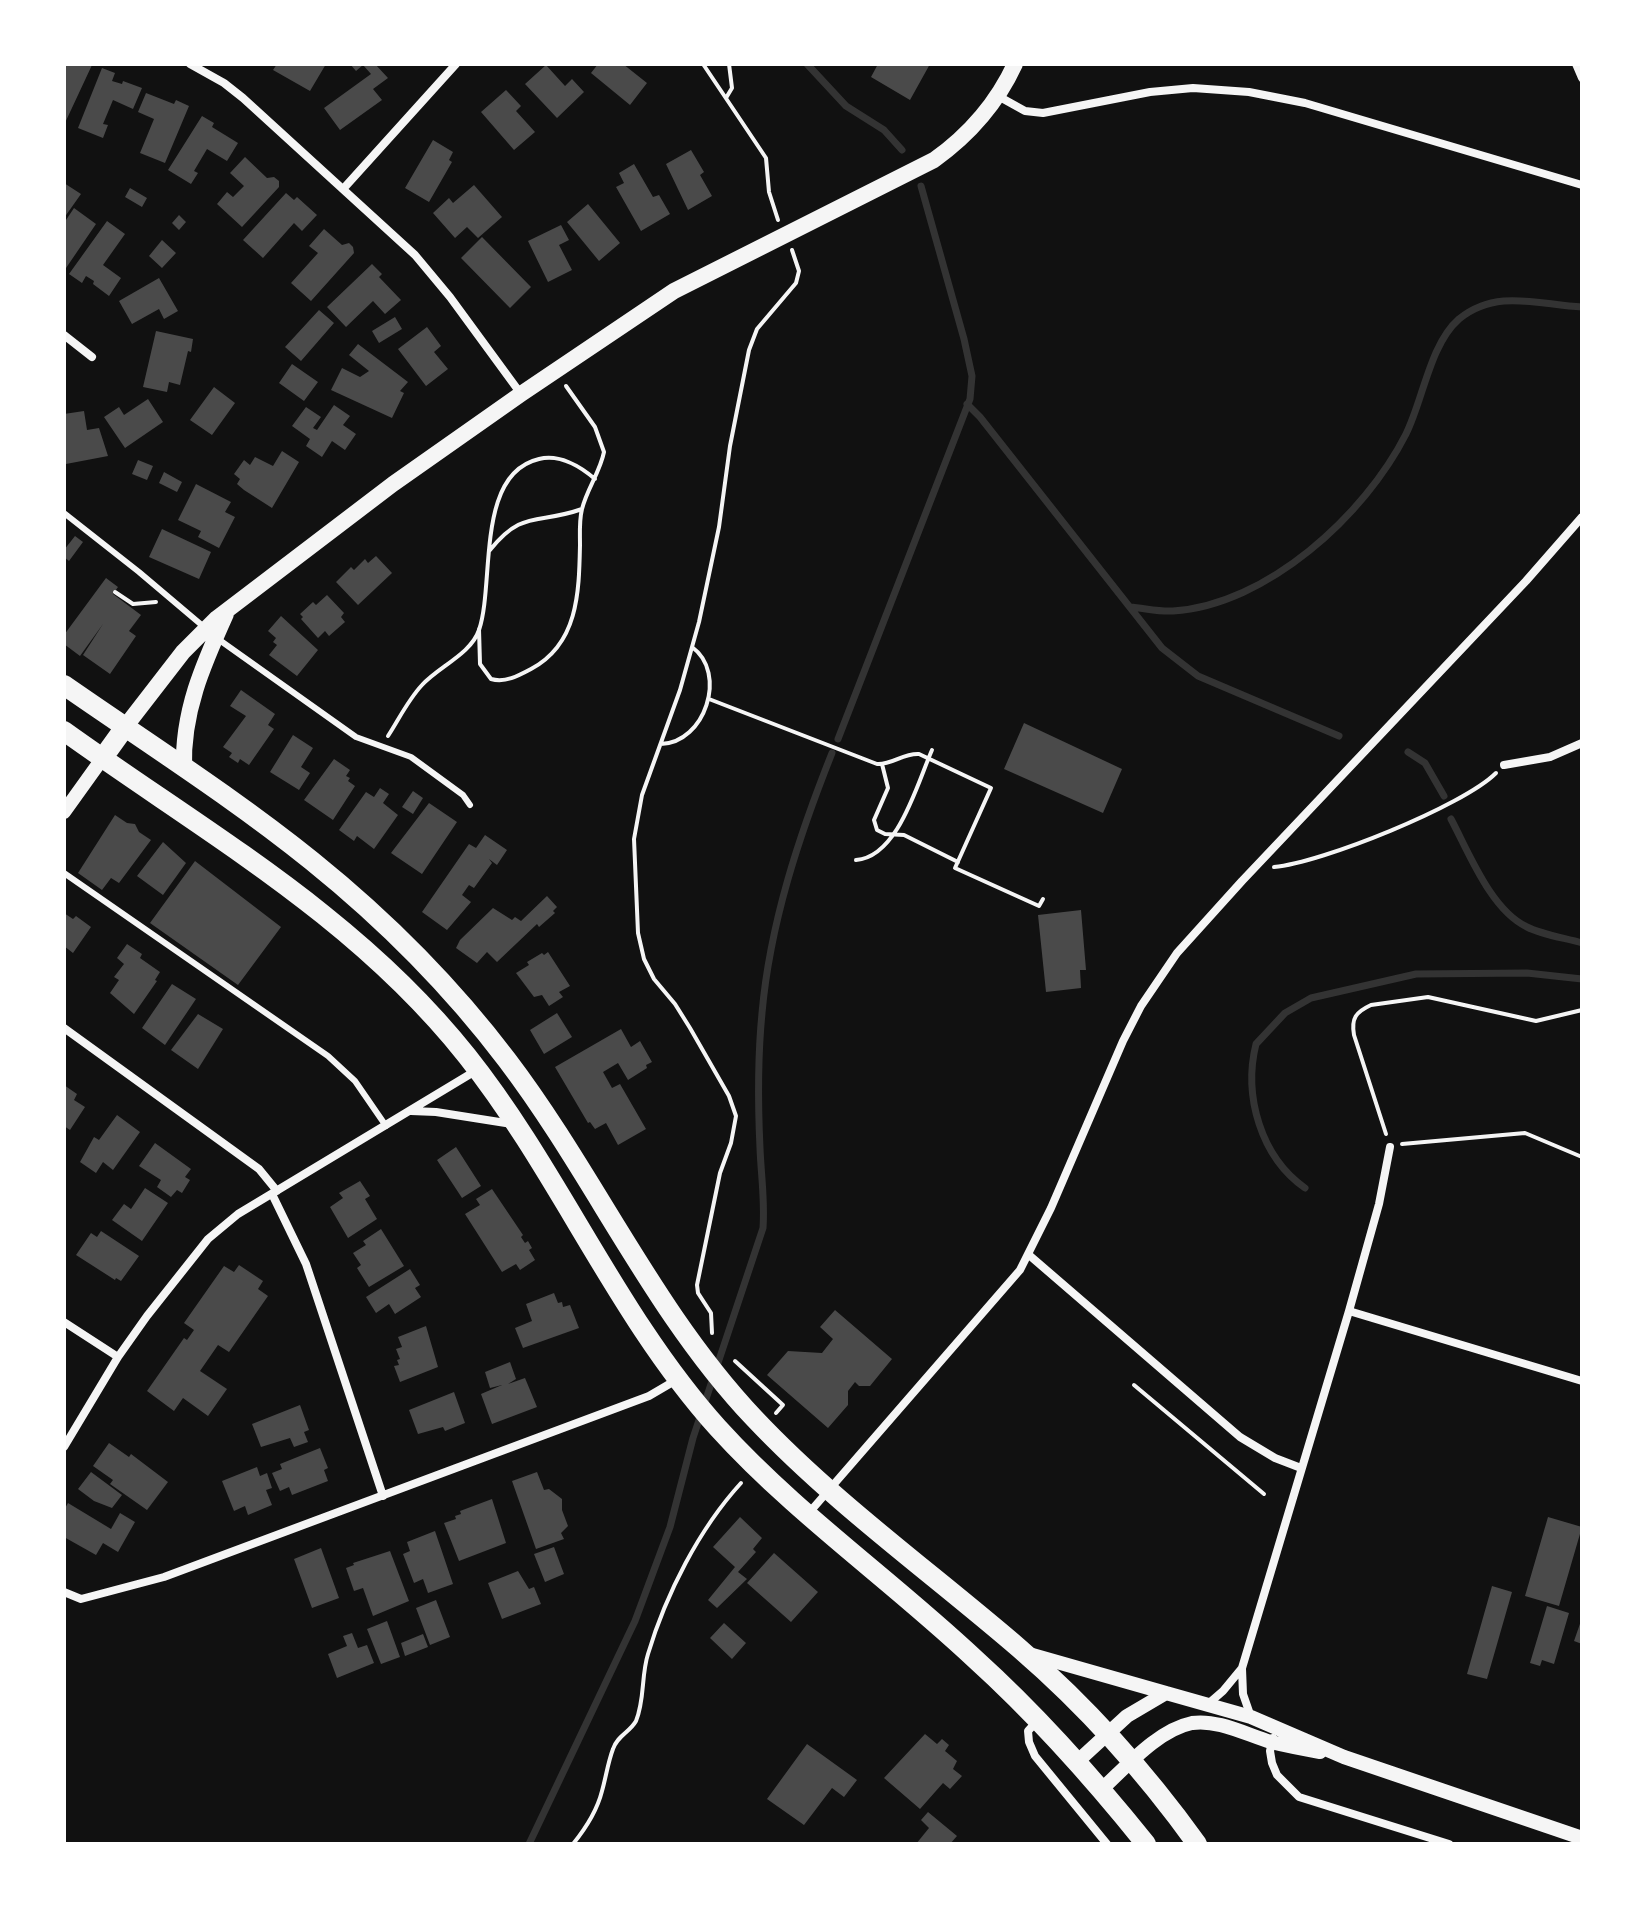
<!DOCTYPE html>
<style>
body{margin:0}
#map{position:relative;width:1646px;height:1908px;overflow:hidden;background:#111;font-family:Ubuntu,sans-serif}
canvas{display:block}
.frame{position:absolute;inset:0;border:66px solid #fff;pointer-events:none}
</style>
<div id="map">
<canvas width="1646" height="1908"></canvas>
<div class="frame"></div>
</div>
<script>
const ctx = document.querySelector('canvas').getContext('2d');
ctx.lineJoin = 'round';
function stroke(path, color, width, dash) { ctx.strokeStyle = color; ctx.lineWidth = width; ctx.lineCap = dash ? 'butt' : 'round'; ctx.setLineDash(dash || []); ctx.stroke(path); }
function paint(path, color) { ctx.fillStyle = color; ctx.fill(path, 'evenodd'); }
stroke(new Path2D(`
 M807,64L846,106L884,130L902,150
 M967,404L980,417L1162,648L1198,676L1339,736
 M1130,607C1144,608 1159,612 1173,611C1267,605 1365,515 1406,434C1423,400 1430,344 1459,319C1497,288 1539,305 1582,307
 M838,739L970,399L972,376L964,339L921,186
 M1408,752L1425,763L1444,796
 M1451,819C1469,853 1491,910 1527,927C1543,935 1565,938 1582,943
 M1305,1188C1261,1157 1243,1096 1256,1044L1285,1013L1311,998L1416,974L1527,973L1582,979
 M529,1844L635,1621L670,1527L693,1438L763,1228C765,1200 761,1175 760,1148C758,1106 758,1054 762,1013C770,923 799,836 832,753`), '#333', 7);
paint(new Path2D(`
 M64,64L92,65L64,125Z
 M277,64H326L310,91L273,70Z
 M350,64H375L388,78L373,89L382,100L340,130L324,108L371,74L363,65L356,71Z
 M598,64H623L647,83L630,105L591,73Z
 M878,64H930L910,100L871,77Z
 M546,65L565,86L572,79L584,92L557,118L525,84Z
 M102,68L115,73L112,81L122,84L123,81L142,88L133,109L113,100L103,124L108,125L103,138L78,128Z
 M506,90L521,106L516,111L535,132L514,150L481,112Z
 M146,93L174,104L176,100L189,106L165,163L140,153L154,119L138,112Z
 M202,116L214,123L212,127L238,143L227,161L207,149L194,171L198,173L191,184L168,170Z
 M433,140L453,152L449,160L452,162L429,202L405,188Z
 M691,150L704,172L700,175L712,196L688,210L666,164Z
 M245,157L267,178L274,177L279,181V187L242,227L217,204L227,192L233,197L244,186L230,173Z
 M634,164L653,197L659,195L670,214L641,231L616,187L624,183L619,173Z
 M64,183L81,194L64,218Z
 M474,185L502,217L478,238L467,227L455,238L433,213L449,198L453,203Z
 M130,188L147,198L142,207L125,197Z
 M286,193L294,200L297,197L317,215L302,231L294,223L263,258L243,240Z
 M588,204L620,243L599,261L567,222Z
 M74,208L96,224L64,271V223Z
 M179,215L186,222L179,230L172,223Z
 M107,221L125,234L103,265L121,278L109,296L93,284L94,281L86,276L82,283L69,274Z
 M561,225L569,240L559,245L572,270L548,282L528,241Z
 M324,229L342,245L349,243L353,247L354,253L311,301L291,283L318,253L309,246Z
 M482,237L531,287L510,308L461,258Z
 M162,240L176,253L162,268L149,256Z
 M372,264L382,274L379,277L401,300L385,314L373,301L346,327L327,307Z
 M159,278L178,311L164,319L159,309L132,324L119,301Z
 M319,310L334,323L301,361L285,347Z
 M395,317L402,329L379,343L372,331Z
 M427,327L441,346L434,352L448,369L426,386L398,349Z
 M156,331L193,339L191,352L188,351L180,385L169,382L167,392L143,387Z
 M358,344L408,382L400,391L404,393L392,418L331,390L342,368L360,377L369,371L349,355Z
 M292,364L318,382L304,401L279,383Z
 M214,387L235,403L212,435L190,420Z
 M148,399L163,422L125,448L104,417L119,407L124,415Z
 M334,405L350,416L343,425L356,434L345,450L332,441L322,457L306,446L310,439L292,426L306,407L321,417L313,428L317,430Z
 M84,411L87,430L99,428L108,456L66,464L64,414Z
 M282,451L299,462L272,508L244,490L237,484L240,479L234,474L244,460L250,465L255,457L273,466Z
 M138,460L153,466L147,480L132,474Z
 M164,472L182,482L177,492L159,483Z
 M196,484L231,502L225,512L235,517L219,548L198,537L201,531L178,520Z
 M162,529L211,552L199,579L149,557Z
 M75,536L83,542L69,561L64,557V550Z
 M376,556L392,573L358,605L336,582L351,567L354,570L365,559L368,563Z
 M106,578L118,587L113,594L141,615L129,631L136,636L110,674L83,655L103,624L80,656L64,644V635Z
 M327,595L344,613L341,617L345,622L329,636L325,631L318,638L301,619L303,617L300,614L313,602L316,605Z
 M281,616L318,650L297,676L269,655L277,645L273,642L276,638L268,631Z
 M241,690L275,714L268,725L274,729L249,765L240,759L238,763L229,757L232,753L223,747L246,716L230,706Z
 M1024,723L1122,769L1103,813L1004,769Z
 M293,735L313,748L301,767L310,773L299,790L270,772Z
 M334,759L350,770L346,776L350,778L348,781L355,786L333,820L304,800Z
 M380,788L389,794L383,803L398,815L374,849L357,836L354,841L339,830L366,792L374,797Z
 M413,791L423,798L413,814L402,807Z
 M429,803L457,822L422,874L391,853Z
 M115,815L127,823L135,824L139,832L151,840L119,883L111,878L102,890L78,873Z
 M485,835L507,850L497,865L489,859L492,863L474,888L469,885L462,895L471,902L447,930L422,912L469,844L476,848Z
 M163,842L186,863L163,895L137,876Z
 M195,861L281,927L238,985L150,923Z
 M547,896L557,907L553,911L555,913L539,927L537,924L497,962L487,952L477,963L456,948L460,940L493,908L512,920L515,917L521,921Z
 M1081,910L1086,970H1080L1081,988L1046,992L1038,915Z
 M64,913L73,919L76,916L91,927L73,953L64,946Z
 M127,944L142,954L140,958L160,972L155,980L157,981L134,1014L110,993L119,980L114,977L124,964L117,958Z
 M548,952L570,986L559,992L563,997L549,1006L542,995L534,997L516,973L529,965L527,962L542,953L544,955Z
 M172,984L196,999L165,1045L142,1028Z
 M557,1013L572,1037L544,1054L530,1030Z
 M198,1014L223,1029L198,1069L171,1050Z
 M621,1029L631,1047L640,1041L652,1062L646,1065L647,1068L628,1080L618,1063L603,1072L612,1088L620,1084L646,1129L618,1145L606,1123L595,1129L590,1122L588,1123L555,1067Z
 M64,1085L77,1094L74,1100L85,1107L70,1130L64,1126Z
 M117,1115L140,1132L113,1170L103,1162L96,1173L80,1162L94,1137L99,1140Z
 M155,1143L191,1169L185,1177L190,1180L182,1193L177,1190L171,1197L157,1187L161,1180L139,1166Z
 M456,1147L481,1186L462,1198L437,1160Z
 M360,1181L370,1196L365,1199L377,1219L348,1238L330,1207L343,1198L339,1193Z
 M145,1188L168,1203L142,1241L112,1220L124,1204L131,1209Z
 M492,1189L523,1235L521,1237L525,1243L528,1241L532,1248L529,1250L535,1260L520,1270L516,1264L502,1272L465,1214L480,1205L476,1199Z
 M381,1229L404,1266L369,1287L357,1268L361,1265L353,1253L366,1245L363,1241Z
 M101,1231L139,1256L121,1281L116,1278L115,1280L76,1255L91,1233L97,1237Z
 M239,1265L263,1281L258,1289L268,1296L229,1352L218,1345L200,1371L227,1389L208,1416L183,1398L174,1411L147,1391L184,1338L187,1340L194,1330L184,1323L224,1266L234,1272Z
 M410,1269L420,1285L415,1288L421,1297L395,1314L389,1304L376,1313L366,1297Z
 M554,1293L558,1303L562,1302L563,1307L570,1305L579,1328L523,1348L515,1328L532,1321L526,1304Z
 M835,1310L892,1359L870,1386H859L855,1382L848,1391V1405L828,1428L767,1375L788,1351L822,1353L833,1339L820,1327Z
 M426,1326L438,1367L400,1382L394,1366L399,1365L397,1360L400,1359L396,1349L402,1347L398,1337Z
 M510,1362L516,1379L508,1384L525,1378L537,1407L492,1424L481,1394L502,1385L490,1388L485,1372Z
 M454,1392L465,1423L445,1431L443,1427L418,1434L409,1410Z
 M300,1405L309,1430L304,1432L308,1442L294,1447L290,1438L261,1447L252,1424Z
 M109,1443L129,1457L131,1454L168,1482L147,1510L110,1484L113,1480L93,1466Z
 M320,1448L328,1468L324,1470L328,1481L292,1495L289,1487L280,1491L272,1473L282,1469L280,1464Z
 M257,1467L260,1476L267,1473L272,1488L266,1490L272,1505L248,1515L245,1506L234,1511L222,1481Z
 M91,1472L122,1495L112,1508L94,1501L78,1489Z
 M537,1472L544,1490L549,1489L562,1499V1510L568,1526L561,1533L564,1539L536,1549L512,1481Z
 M492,1499L506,1543L459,1561L444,1523L456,1519L455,1516L461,1514L460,1511Z
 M68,1503L111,1529L120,1513L135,1522L118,1552L103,1543L96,1555L64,1537V1510Z
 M740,1517L762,1538L753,1549L756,1552L738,1572L747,1579L717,1608L708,1600L735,1567L713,1547Z
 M1548,1517L1582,1527L1559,1606L1525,1596Z
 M435,1531L453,1584L428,1593L423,1579L414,1583L403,1554L410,1551L407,1542Z
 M554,1547L564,1574L545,1582L534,1554Z
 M321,1548L339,1598L312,1608L294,1559Z
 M390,1551L409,1601L373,1616L363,1588L354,1591L346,1568L354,1565L353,1563Z
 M774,1553L818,1592L791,1622L747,1583Z
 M518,1571L529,1589L534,1587L541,1604L502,1619L488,1583Z
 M1492,1586L1512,1592L1487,1679L1467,1674Z
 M436,1600L450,1637L430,1645L416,1608Z
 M1547,1606L1569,1613L1554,1664L1542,1660L1540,1666L1530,1663Z
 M1582,1618V1644L1574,1641Z
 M387,1621L400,1657L381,1664L367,1629Z
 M724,1623L746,1643L732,1659L710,1638Z
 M352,1633L358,1648L367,1645L374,1663L337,1678L328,1654L347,1646L343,1636Z
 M423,1634L428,1647L405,1656L401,1643Z
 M925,1734L937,1744L942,1739L949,1745L945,1751L957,1761L953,1769L962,1776L950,1789L943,1783L920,1809L884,1778Z
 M807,1744L857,1780L844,1797L832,1788L804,1825L767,1799Z
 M928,1812L957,1836L950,1844H916L929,1828L921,1820Z`), '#4a4a4a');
stroke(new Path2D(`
 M703,64L766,158L769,192L778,220
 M726,98L732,88L729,64
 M490,550C523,509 537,525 582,509
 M115,592L133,604L156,602
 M479,629L480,664L491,679C505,683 518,676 531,669C578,644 579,593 580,545C580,533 579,521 582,509C587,489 600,472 604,452L595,427L566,386
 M709,699L877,764C892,765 903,753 919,754L991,788L955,868L1039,906L1043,899
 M388,736C399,719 408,700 422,685C438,667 471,654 479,630C495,583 475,474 539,459C559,454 580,466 595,479
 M661,744C705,743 728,673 692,647
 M882,764L888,788L874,820L877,830L885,834L904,835L958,862
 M856,860C898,857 917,784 932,750
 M1274,867C1321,863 1463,806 1496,773
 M1386,1134L1354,1035C1351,1018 1356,1012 1371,1005L1428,997L1536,1021L1582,1010
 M1402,1144L1525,1133L1582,1157
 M712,1333L711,1313L698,1293L697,1285L720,1173L731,1143L736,1116L729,1096L690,1028L675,1004L654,979L644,959L638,933L634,839L642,795L680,690L699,622L719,527L730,446L749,350L757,329L796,283L799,271L792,250
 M735,1361L783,1405L776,1413
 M1134,1385L1264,1494
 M573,1844C586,1828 597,1811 602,1791C606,1777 608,1762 613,1749C617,1736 630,1732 636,1721C645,1699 641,1676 648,1654C666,1594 699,1529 741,1483`), '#f5f5f5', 4);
stroke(new Path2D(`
 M64,513L139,572L204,627
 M218,639L356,737L411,757L463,795L470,805
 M64,873L328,1056L355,1081L386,1126`), '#f5f5f5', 6);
stroke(new Path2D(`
 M190,64L224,83L243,98L415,255L450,297L521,394
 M1576,64L1582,78
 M998,96L1025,111L1043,113L1150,92L1193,88L1249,92L1305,103L1582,185
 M344,188L456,64
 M64,335L92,357
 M1504,765L1550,757L1582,743
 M64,1028L259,1169L277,1191
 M411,1111L436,1112L512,1124
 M272,1194L306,1264L383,1496
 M1029,1255L1240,1437L1275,1458L1301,1468
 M1349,1311L1582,1381
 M64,1322L118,1357
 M64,1447L118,1357L147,1316L208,1239L238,1214L477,1070
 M808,1514L1020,1270L1051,1208L1123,1041L1141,1006L1177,953L1242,881L1526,581L1582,517
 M64,1592L81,1599L164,1577L649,1396L678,1379
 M1242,1669L1243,1694L1251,1717
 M1208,1704L1223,1691L1242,1668L1349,1311L1379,1204L1390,1147
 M1038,1720L1028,1731L1029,1742L1035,1756L1107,1844
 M1273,1738L1270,1751L1272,1763L1277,1775L1299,1797L1449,1844`), '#f5f5f5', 8);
stroke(new Path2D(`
 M64,812L102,759
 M1029,1654L1166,1693
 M1078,1761L1127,1716L1166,1693L1251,1717L1344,1757L1582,1838
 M1102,1789C1127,1766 1158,1730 1192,1723C1218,1719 1247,1735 1271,1742C1287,1746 1303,1749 1320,1752`), '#f5f5f5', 14);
stroke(new Path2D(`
 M125,727L183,652L217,618L393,484L521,394L674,291L934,160C969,135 997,103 1015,64
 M184,769C182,712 203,665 226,614`), '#f5f5f5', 16);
stroke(new Path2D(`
 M64,685C146,742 234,798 312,861C384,919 451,986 507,1060C595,1176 653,1311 754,1418C834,1503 932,1573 1020,1649C1086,1706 1146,1773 1197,1844
 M64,731C206,833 356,916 467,1056C560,1173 617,1316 718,1428C795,1513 891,1580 975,1659C1038,1716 1093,1778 1146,1844
 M102,759L125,727`), '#f5f5f5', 20);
</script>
